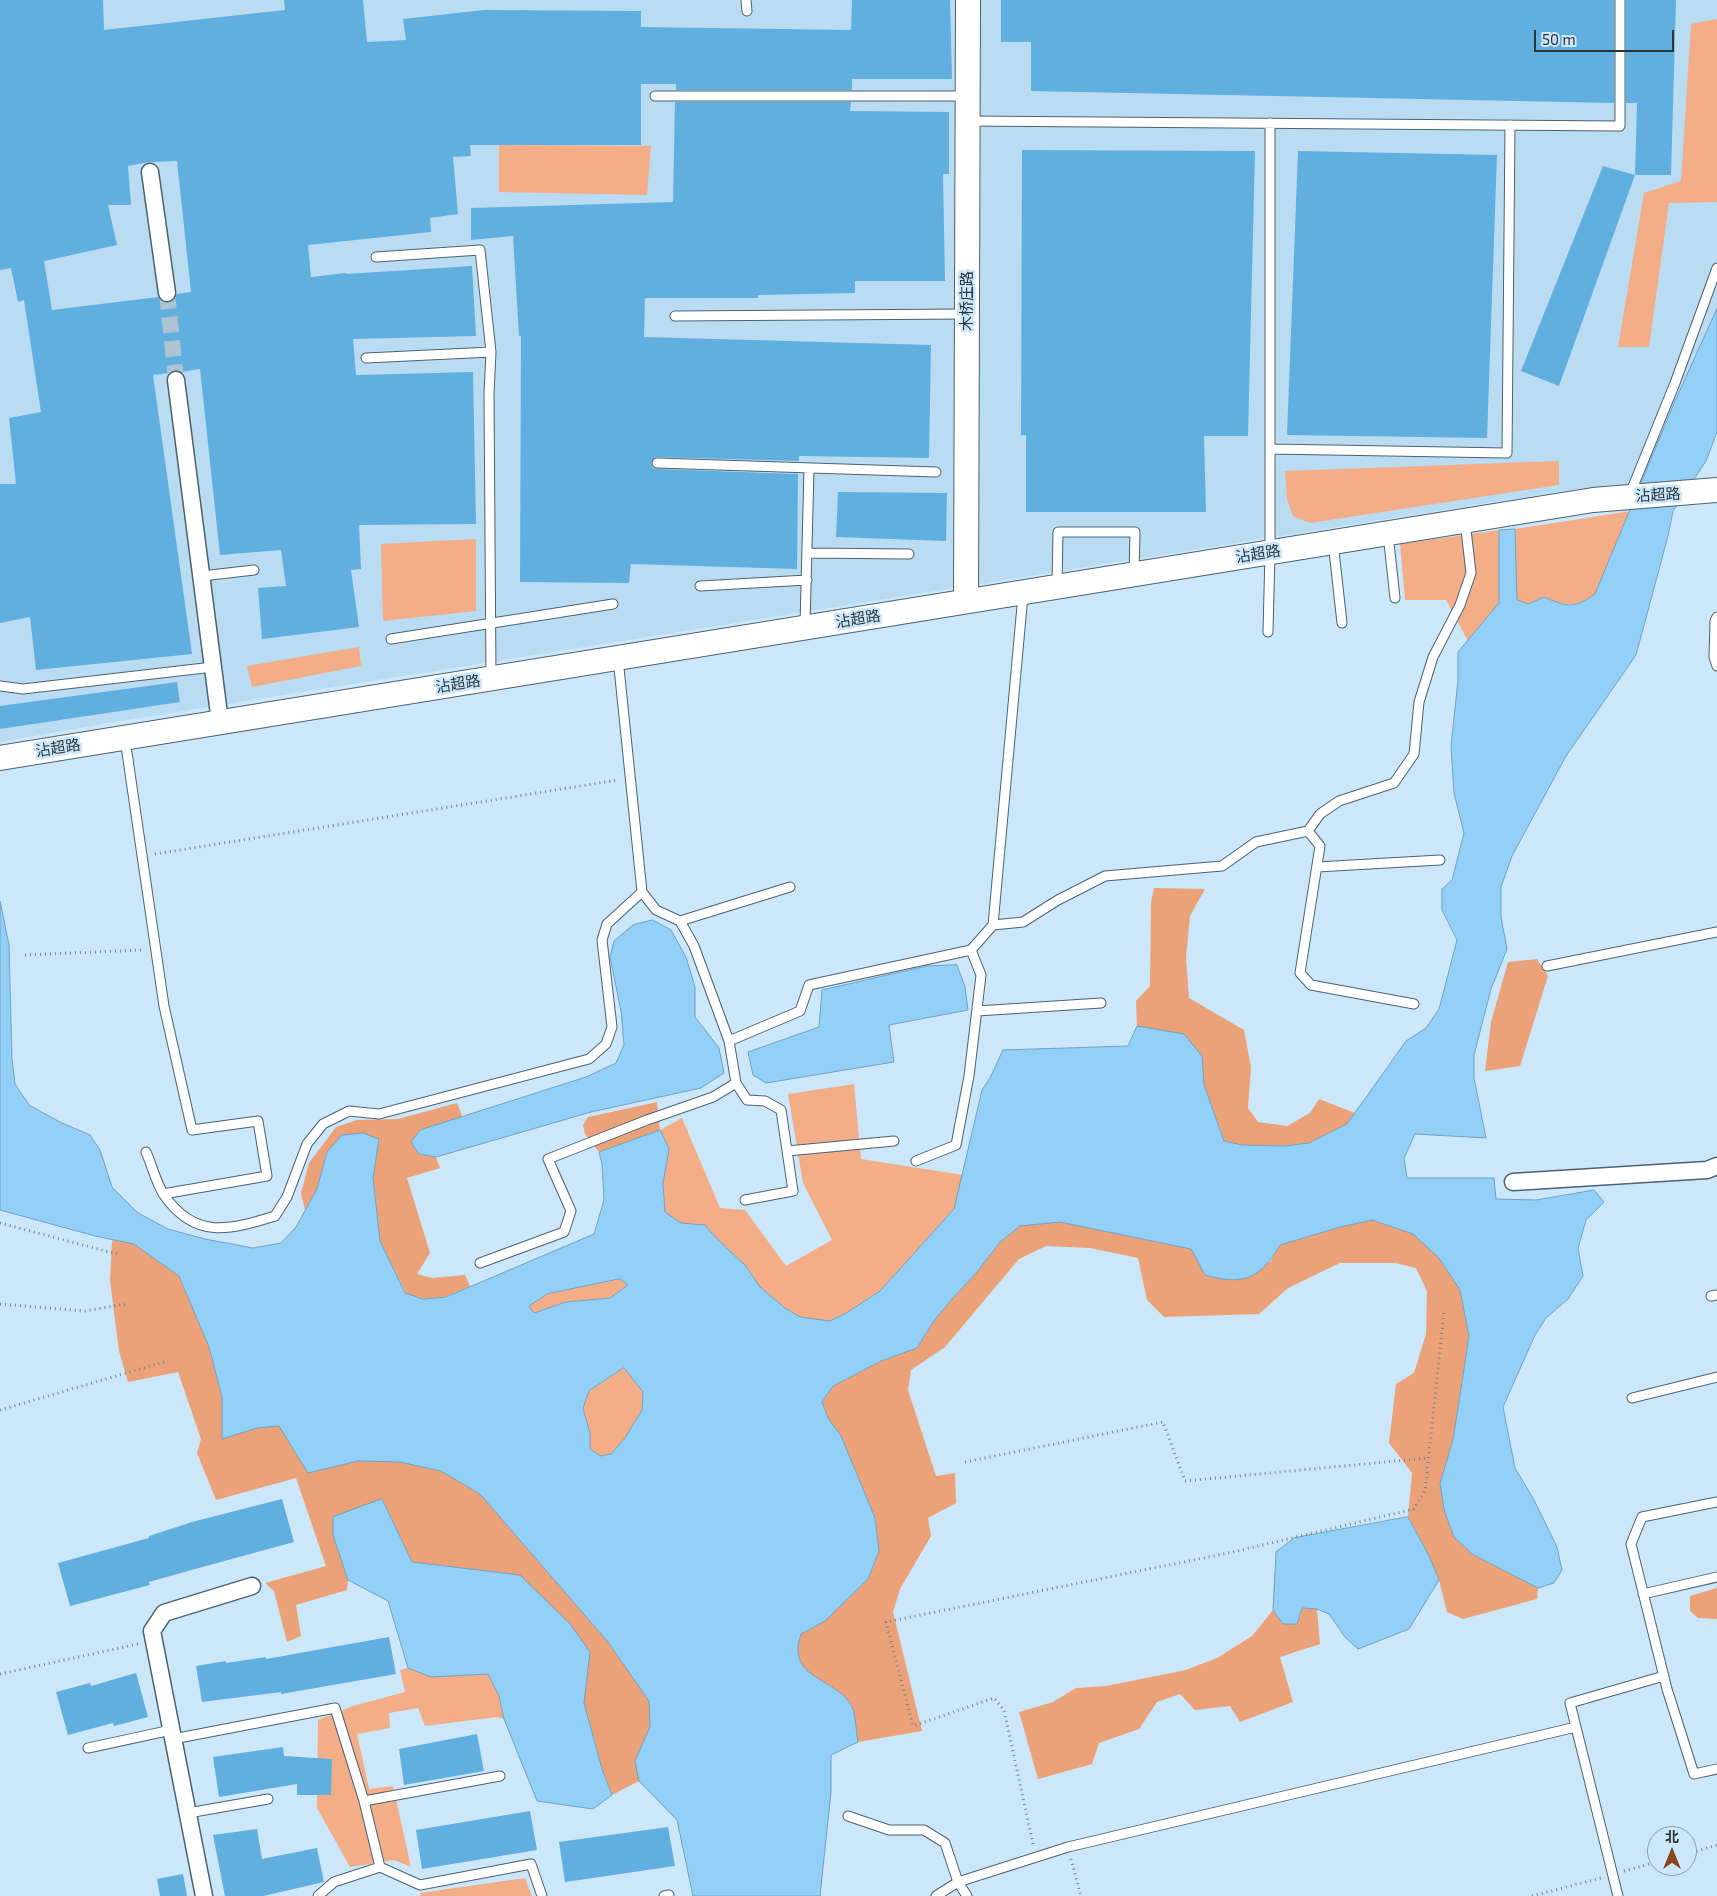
<!DOCTYPE html>
<meta charset="utf-8">
<style>
body{margin:0}
#map{position:relative;width:1717px;height:1896px;overflow:hidden;background:#cbe7f9;font-family:"Exo 2","Noto Sans SC",sans-serif}
canvas{display:block}
.north{position:absolute;left:1647px;top:1826px;width:50px;height:50px;box-sizing:border-box;background:#cbe7f9;border:1px solid #8a9fad;border-radius:50%;rotate:0deg;font-size:14px;font-weight:700;line-height:20px;text-align:center;color:#29343b}
.north::after{content:'';display:block;margin:auto;width:18px;height:22px;background:#894519;clip-path:polygon(50% 0,100% 100%,50% 72%,0 100%)}
.scale{position:absolute;left:1534px;top:30px;width:140px;height:22px;box-sizing:border-box;border:2px solid #29343b;border-top:0;padding-left:6px;font-size:15px;line-height:18px;white-space:nowrap;color:#29343b;-webkit-text-stroke:4px #cbe7f9;paint-order:stroke}
</style>
<div id="map">
<canvas width="1717" height="1896"></canvas>
<div class="north">北</div>
<div class="scale">50 m</div>
</div>
<script>
const ctx = document.querySelector('canvas').getContext('2d');
ctx.lineJoin = 'round';
function paint(path, color) { ctx.fillStyle = color; ctx.fill(path, 'evenodd'); }
function stroke(path, color, width, dash) { ctx.strokeStyle = color; ctx.lineWidth = width; ctx.lineCap = dash ? 'butt' : 'round'; ctx.setLineDash(dash || []); ctx.stroke(path); }
function write(font, color, halo, rows, align = 'center') {
  ctx.font = font + ' "Exo 2","Noto Sans SC",sans-serif'; ctx.lineWidth = 5; ctx.setLineDash([]); ctx.textBaseline = 'middle'; ctx.strokeStyle = halo; ctx.fillStyle = color; for (const [text, x, y, turn = 0] of rows) {
    ctx.save(); ctx.translate(x, y); ctx.rotate((+turn || 0) * Math.PI / 180); ctx.textAlign = isNaN(turn) ? turn : align; if (halo) ctx.strokeText(text, 0, 0); ctx.fillText(text, 0, 0); ctx.restore();
  }
}
paint(new Path2D(`
 M0,0H1717V334L1653,484L1575,489L114,722L0,742Z`), '#badcf3');
paint(new Path2D(`
 M1717,19V202L1669,203L1649,347H1618L1644,193L1681,181L1691,24Z
 M499,145L651,146L647,195L499,192Z
 M1559,461V485L1310,523L1293,516L1287,500L1285,471Z
 M1631,511L1595,594L1579,605L1559,603L1544,597L1528,604L1516,600L1515,529Z
 M1499,530V603L1468,641L1446,600H1405L1400,544Z
 M476,539V611L383,621L381,544Z
 M359,647L361,666L252,687L247,666Z
 M854,1084L861,1159L963,1175L954,1209L880,1291L848,1312L830,1321L800,1318L785,1308L760,1287L745,1265L718,1240L705,1225L681,1223L665,1212L663,1183L669,1149L660,1130L682,1118L720,1208L745,1210L786,1266L832,1240L803,1183L788,1094Z
 M620,1279L628,1285L610,1298L566,1302L533,1313L529,1306L547,1294Z
 M624,1368L643,1392L642,1410L625,1438L611,1454L601,1456L590,1449V1433L583,1408L589,1391Z
 M408,1668L431,1677L488,1674L499,1696L504,1719L497,1717L425,1726L418,1708L389,1713L390,1728L357,1734L369,1789L393,1786L411,1867L394,1860L350,1867L317,1808L318,1720L353,1706L405,1692L400,1670Z
 M525,1878L532,1896H421L420,1893Z`), '#f3ae87');
paint(new Path2D(`
 M1154,888L1205,889L1190,916L1186,957L1189,998L1244,1030L1251,1067L1248,1108L1258,1122L1287,1126L1310,1113L1319,1099L1355,1113L1347,1124L1309,1143L1284,1146L1242,1145L1224,1141L1204,1085L1201,1056L1176,1033L1137,1026L1136,1001L1150,986L1151,902Z
 M1537,959L1548,976L1520,1066L1485,1071L1491,1022L1508,962Z
 M657,1102L660,1130L599,1152L585,1134L583,1125L588,1117Z
 M457,1103L463,1118L420,1130L419,1154L436,1157L440,1168L407,1178L430,1253L417,1274L432,1278L465,1275L470,1286C444,1298 433,1304 406,1293L380,1241L373,1178L378,1139L327,1152L317,1189L305,1210L301,1193L309,1163L336,1127L357,1120L398,1119Z
 M1372,1220L1413,1234L1439,1258L1460,1290L1469,1336L1453,1440L1440,1483L1472,1554L1538,1588L1537,1599L1463,1619L1447,1612L1439,1580L1429,1556L1408,1517L1412,1473L1389,1443L1396,1384L1414,1373L1426,1334L1427,1291L1416,1268L1395,1263H1340L1288,1288L1259,1314L1164,1317L1147,1300L1138,1258L1090,1248L1046,1246L1019,1259L945,1347L911,1370L908,1390L936,1476L955,1473L956,1503L928,1518L931,1536L900,1589L893,1612L922,1731L858,1742C856,1732 856,1716 852,1707C837,1676 785,1681 801,1634L825,1621L868,1579L879,1551L875,1518L841,1436L828,1418L822,1402L833,1386L881,1361L917,1348L933,1322L952,1299L977,1272L1000,1242L1020,1226L1060,1222L1191,1249L1205,1275L1270,1262L1280,1245L1340,1227Z
 M112,1240L134,1244L179,1276L209,1347L222,1397V1439L257,1428L280,1426L308,1473L358,1461L400,1462L441,1471L480,1494L608,1642L649,1701L650,1727L635,1761L639,1781L612,1795L602,1769L584,1703L520,1575L412,1562L382,1499L333,1535L348,1580L347,1590L296,1605L301,1636L287,1642L274,1591L265,1583L326,1566L296,1478L216,1500L197,1453L201,1439L178,1372L128,1382L119,1351L110,1281Z
 M1717,1588V1619L1698,1618L1690,1611V1596Z
 M1302,1608L1317,1609L1320,1644L1280,1657L1293,1702L1240,1722L1230,1706L1195,1710L1180,1694L1157,1702L1139,1729L1099,1743L1092,1764L1038,1779L1019,1712L1053,1702L1076,1688L1106,1686L1186,1670L1217,1658L1252,1636L1273,1610L1283,1624H1297Z`), '#eba278');
const water = new Path2D(`
 M1717,309V432L1706,461L1673,511L1668,536L1636,655L1566,756L1512,856L1501,887V917L1507,949L1491,989L1474,1055V1078L1486,1138L1415,1134L1404,1158L1407,1178H1494L1496,1199L1536,1200L1594,1190L1604,1202L1586,1220L1578,1248L1583,1276L1568,1299L1546,1318L1535,1335L1503,1407L1515,1468L1534,1500L1557,1547L1562,1570L1554,1583L1538,1588L1472,1554L1454,1537L1444,1510L1440,1483L1453,1440L1469,1336L1460,1290L1439,1258L1413,1234L1372,1220L1340,1227L1280,1245C1260,1279 1243,1286 1205,1275L1191,1249L1060,1222L1020,1226L1000,1242L977,1272L952,1299L933,1322L917,1348L881,1361L833,1386L822,1402L828,1418L841,1436L875,1518L879,1551L868,1579L825,1621L801,1634C785,1680 837,1677 852,1707C856,1716 856,1732 858,1742L831,1755V1792L820,1896H693L677,1820L639,1781L635,1761L650,1727L649,1701L608,1642L480,1494L441,1471L400,1462L358,1461L308,1473L279,1426L257,1428L222,1439V1397L209,1347L179,1276L134,1244L95,1236L0,1210V901L9,945L12,1059L15,1084L29,1105L60,1122L90,1135L100,1150L112,1187L138,1213L168,1229L205,1239L253,1248L281,1243L296,1227L317,1189L327,1152L342,1135L363,1133L379,1139L373,1178L380,1241L405,1293L423,1299L446,1297L594,1234L604,1200L602,1164L599,1152L660,1130L669,1149L663,1183L665,1212L681,1223L705,1225L718,1240L745,1265L760,1287L785,1308L800,1317L830,1321L848,1312L880,1291L954,1209L982,1090L990,1078L1003,1050L1128,1046L1137,1026L1184,1034L1202,1056L1204,1085L1224,1141L1242,1145L1284,1146L1309,1143L1347,1124L1406,1041L1426,1028L1439,1009L1457,940L1442,910V889L1452,880L1464,833L1454,793L1451,746L1458,680V652L1499,603V530L1515,529L1517,600L1528,604L1544,597C1568,607 1574,609 1595,594L1675,401ZM620,1279L628,1285L610,1298L566,1302L534,1313L529,1306L547,1294ZM624,1368L643,1392L642,1410L625,1438L611,1454L601,1456L590,1449V1433L583,1408L589,1391Z
 M653,920L671,930L686,957L695,987V1017L719,1048L724,1073L701,1088L591,1112L436,1157L419,1154L411,1142L420,1130L586,1077L616,1063L624,1045L621,1011L610,957L614,941L633,925Z
 M957,965L965,987L968,1010L889,1025L894,1062L766,1083L753,1075L748,1052L819,1027L822,990L927,966Z
 M382,1499L412,1562L520,1575L570,1624L590,1652L584,1703L602,1769L612,1795L593,1809L537,1801L504,1719L499,1696L488,1674L431,1677L408,1668L388,1601L348,1580L333,1535V1517Z
 M1408,1517L1429,1556L1439,1580L1409,1629L1358,1649L1345,1637L1329,1614L1317,1609L1302,1608L1297,1624H1283L1273,1610L1276,1552L1294,1538Z`);
paint(water, '#92d0f7');
stroke(water, '#72a1bf', 1);
paint(new Path2D(`
 M0,0H103L104,30L285,10L284,0H363L367,42L406,40L403,19L484,10L641,11V27L851,30L852,0H950L952,79H852V90H676V84H641V145H470L471,156L453,157L458,214L430,218L431,232L308,245L311,277L346,273V274L472,266L476,336L353,339L356,375L473,372L476,524L359,525L361,569L351,570L359,627L262,639L258,588L286,586L281,550L220,555L200,369L181,372L175,370L169,373L153,375L192,654L36,670L30,617L0,623V484H16L9,418L41,412L24,300L18,302L11,268L0,270ZM177,161L191,292L177,294L174,301L168,303L163,302L158,297L52,310L44,261L117,245L108,205H131L128,166L149,162Z
 M1001,0H1614V103L1031,91V42H1001Z
 M1626,0H1676L1671,175H1635L1637,103H1626Z
 M675,102H851L850,111L949,112V174H943L945,281H855V293L758,295V298H645L644,337L931,345L929,458L799,456V461L655,457L651,463L653,468L657,469L798,474L797,569L631,564L629,583L520,582L521,336H519L513,236L471,240V208L673,202Z
 M1022,150L1255,151L1248,436H1204L1206,512H1026V435H1021Z
 M1298,151L1497,155L1487,438L1287,435Z
 M1603,166L1635,175L1559,386L1521,371Z
 M838,492L947,493L946,541L836,537Z
 M177,682L180,702L0,729V706Z
 M282,1499L294,1542L195,1569L149,1582L150,1585L70,1606L58,1563L149,1538V1536L192,1522Z
 M389,1637L396,1674L281,1694V1692L202,1702L196,1666L226,1661V1663L266,1657V1659Z
 M136,1673L148,1717L114,1726L113,1723L68,1735L56,1692L90,1683L91,1686Z
 M477,1734L484,1771L404,1785L399,1749Z
 M283,1747L284,1756L332,1759L331,1795H297V1784L219,1797L213,1757Z
 M530,1811L537,1850L422,1869L416,1830Z
 M668,1827L675,1866L565,1882L559,1842Z
 M257,1829L262,1859L317,1848L324,1882L263,1896H225L213,1835Z
 M183,1874L187,1896H160L157,1879Z`), '#60afde');
stroke(new Path2D(`
 M167,293L176,380`), '#abc3d3', 16, [16, 8]);
const lane = new Path2D(`
 M746,0L747,11
 M655,96H967
 M969,121L1620,126V0
 M376,257L480,250L491,352L489,394L491,678
 M675,316L965,314
 M366,358L491,352
 M1270,449L1507,453L1510,125
 M657,463L936,472
 M1630,494L1675,383L1717,268
 M1388,534L1395,598
 M1333,542L1342,623
 M807,553L909,554
 M202,576L254,570
 M700,586L807,580
 M1057,586L1058,532H1135L1134,574
 M1717,617L1715,621L1714,657L1717,666
 M805,625L809,468
 M1268,632L1270,552V123
 M391,639L613,604
 M0,686L23,689L213,667
 M125,739L164,1006L192,1130L258,1121L267,1176L163,1194
 M1308,831L1320,846L1300,973L1311,985L1414,1004
 M1317,867L1440,860
 M680,921L790,887
 M993,925L1023,595
 M1547,966L1717,932
 M977,1011L1101,1003
 M729,1041L800,1011L809,985L971,950L993,925L1023,922L1058,900L1105,876L1222,866L1256,842L1308,831L1320,814L1339,801L1394,783L1414,754L1419,702L1433,657L1460,605L1471,573L1465,521
 M736,1083L747,1100L765,1101L781,1110L793,1191L745,1200
 M787,1151L894,1141
 M146,1152C152,1165 156,1183 164,1195C195,1240 230,1230 275,1216L287,1197L307,1144L323,1124L349,1111L379,1114L589,1059L606,1044L612,1027L602,940L607,924L642,892
 M916,1161L956,1145L969,1076L981,975L971,950
 M480,1263L564,1232L571,1211L548,1159L647,1120L713,1097L736,1083L729,1041L694,946L680,921L656,910L642,892L618,658
 M1711,1296L1717,1295
 M1632,1398L1717,1377
 M1717,1502L1642,1517L1631,1544L1667,1689L1694,1774L1717,1769
 M1643,1594L1717,1577
 M173,1739L335,1708L364,1801L380,1867
 M88,1748L171,1730
 M364,1801L500,1776
 M188,1813L268,1799
 M848,1816L889,1830H924L945,1843L958,1882L967,1896
 M318,1896L334,1882L380,1867L420,1885L531,1864L542,1896
 M664,1896L669,1895
 M936,1896L958,1882L1068,1847L1576,1727
 M1618,1896L1570,1703L1664,1676`);
const street = new Path2D(`
 M150,172L167,293
 M176,380L220,722
 M1513,1182L1707,1170L1717,1166
 M204,1896L152,1631L164,1613L252,1586`);
const secondary = new Path2D(`
 M966,601L968,0
 M0,758L1593,500L1717,490`);
stroke(lane, '#4a6272', 11);
stroke(street, '#4a6272', 19);
stroke(secondary, '#4a6272', 26);
stroke(new Path2D(`
 M155,854L618,780
 M25,955L142,950
 M0,1223L117,1254
 M0,1304L85,1311L125,1304
 M0,1410L164,1362
 M965,1462L1163,1422L1185,1481L1428,1458
 M0,1674L138,1644
 M1033,1844L1004,1710L994,1698L913,1726L886,1622L1233,1552L1414,1509L1425,1491L1444,1312
 M1687,1854L1717,1845
 M1071,1859L1081,1896
 M1624,1871L1657,1862
 M1532,1896L1601,1878`), '#738692', 3, [1, 4]);
stroke(lane, '#fff', 9);
stroke(street, '#fff', 16);
stroke(secondary, '#fff', 24);
write('15px', '#29343b', '#cbe7f9', [
 ["木桥庄路",967,301,-90],
 ["沾超路",1658,495,-3],
 ["沾超路",1258,554,-9],
 ["沾超路",858,619,-9],
 ["沾超路",458,684,-9],
 ["沾超路",58,748,-9]
]);
</script>
